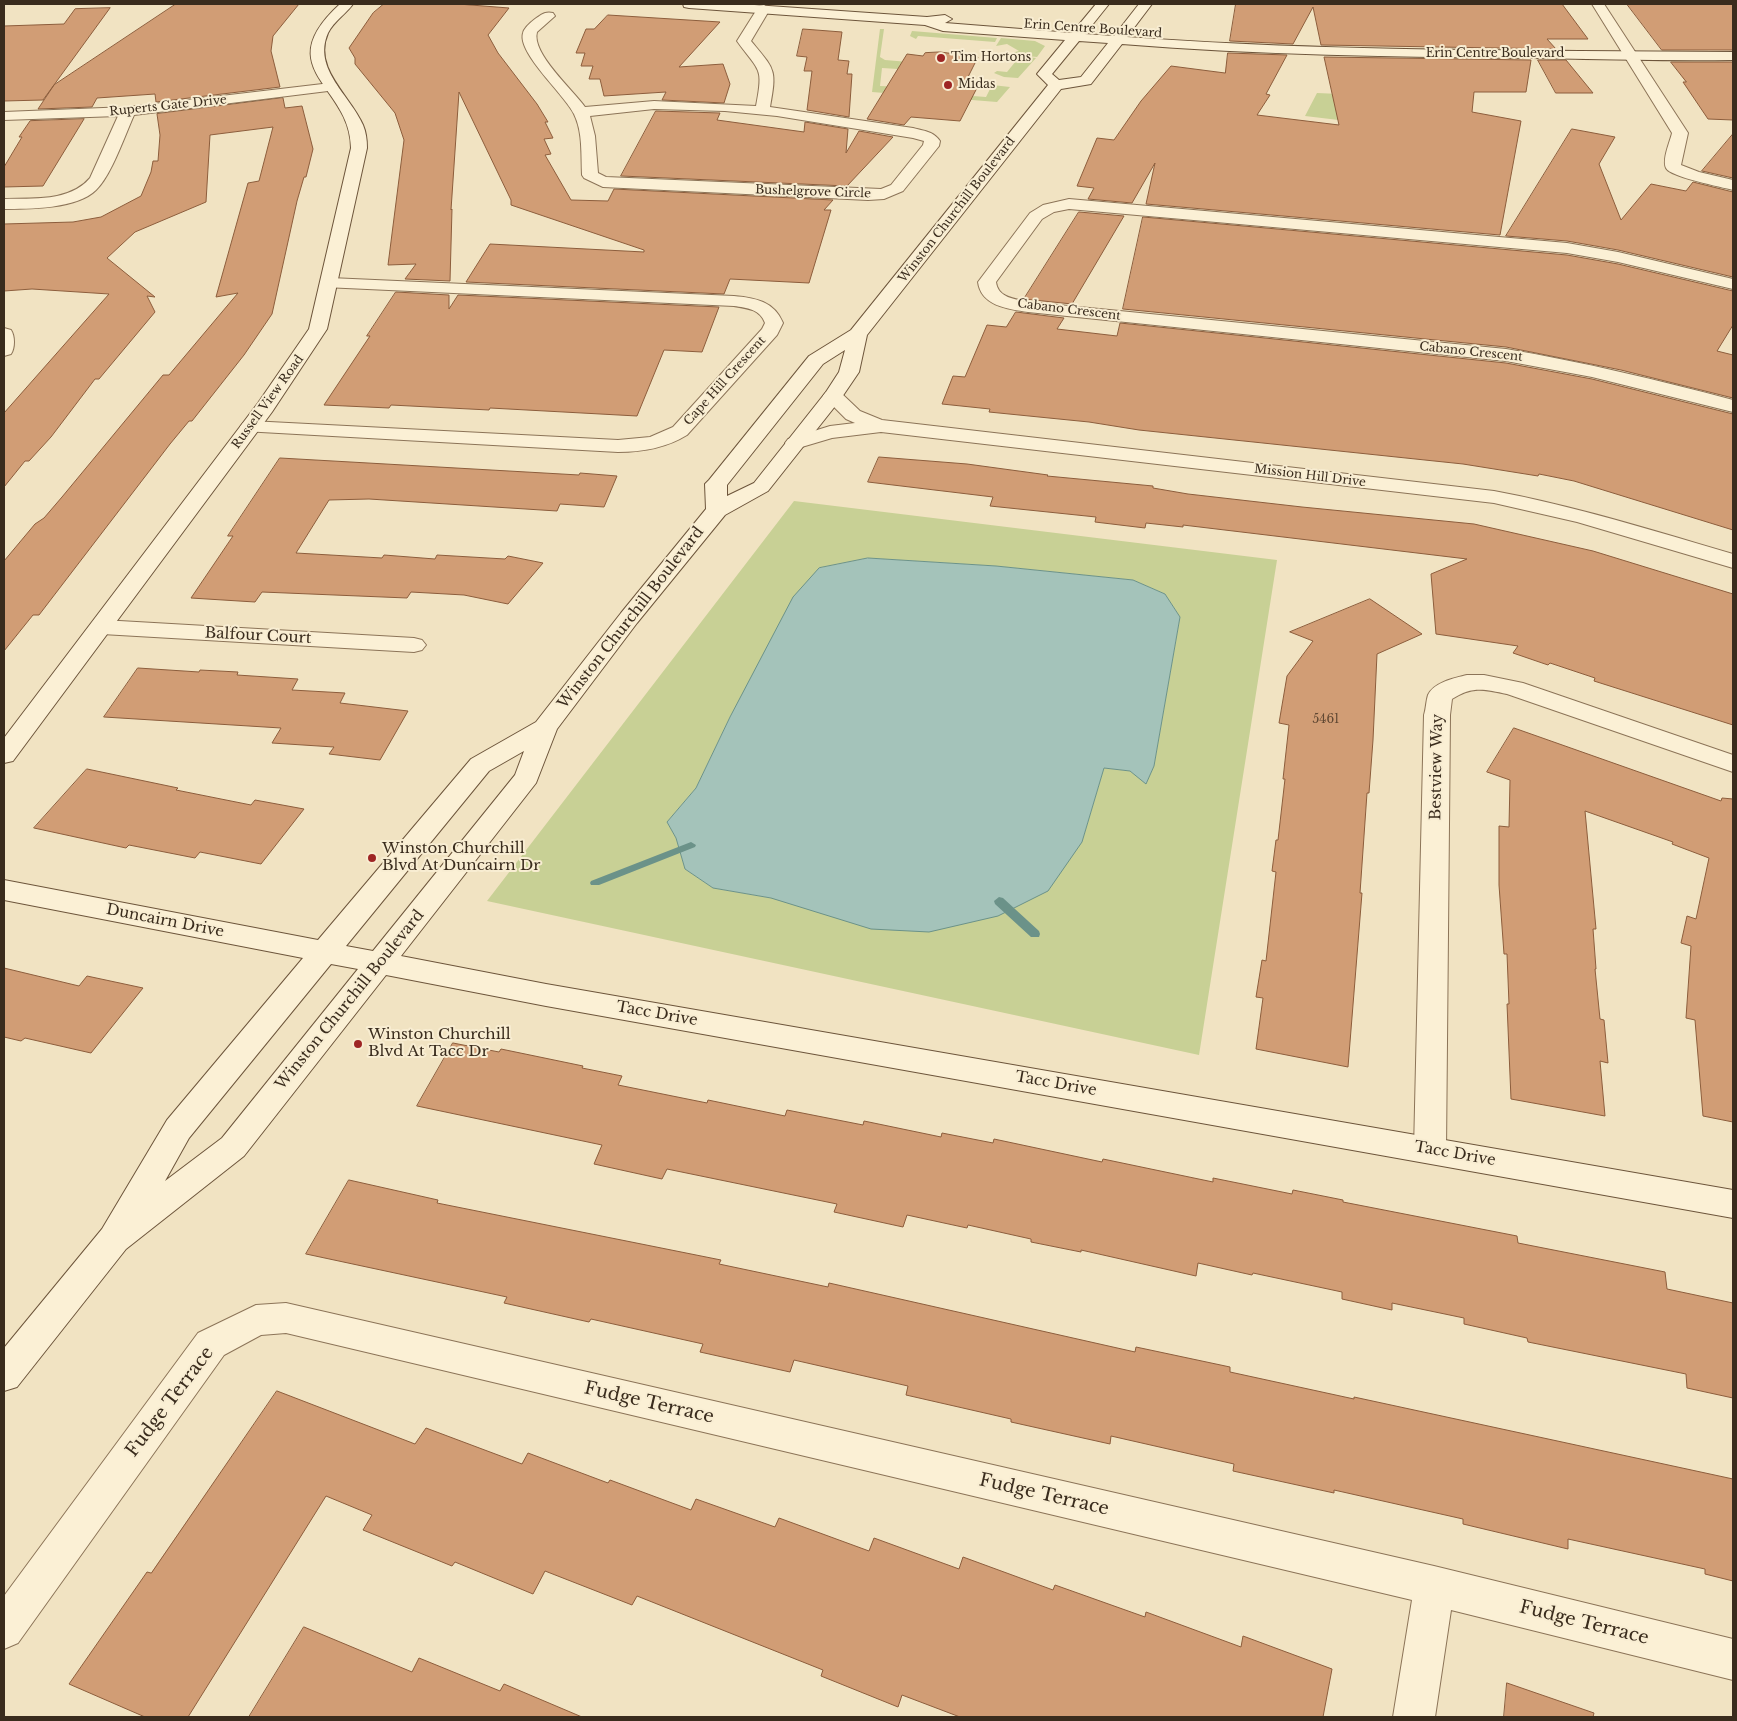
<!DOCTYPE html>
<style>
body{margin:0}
#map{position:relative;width:1737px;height:1721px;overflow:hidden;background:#f1e3c2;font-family:"Libre Baskerville",serif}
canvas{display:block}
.frame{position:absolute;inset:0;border:5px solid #3a2c1d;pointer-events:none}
</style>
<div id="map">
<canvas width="1737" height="1721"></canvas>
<div class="frame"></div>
</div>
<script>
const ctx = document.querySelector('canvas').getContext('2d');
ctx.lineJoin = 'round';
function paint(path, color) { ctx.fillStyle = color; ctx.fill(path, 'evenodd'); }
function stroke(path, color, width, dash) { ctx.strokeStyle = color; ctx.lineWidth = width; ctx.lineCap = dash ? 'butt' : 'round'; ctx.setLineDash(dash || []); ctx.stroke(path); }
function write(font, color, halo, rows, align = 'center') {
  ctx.font = font + ' "Libre Baskerville",serif'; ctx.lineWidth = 4; ctx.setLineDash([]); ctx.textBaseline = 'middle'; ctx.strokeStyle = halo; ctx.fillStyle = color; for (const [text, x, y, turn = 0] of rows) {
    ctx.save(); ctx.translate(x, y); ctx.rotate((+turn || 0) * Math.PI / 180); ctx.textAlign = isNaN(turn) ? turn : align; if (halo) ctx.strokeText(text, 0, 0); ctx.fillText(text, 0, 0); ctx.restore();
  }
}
paint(new Path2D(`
 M880,29H884L880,57L885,60L968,67L973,70L900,65L898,69L882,68L880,86L908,87L907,91L986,97L992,85L1010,87L997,102L872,92Z
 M912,31L997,38L995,42L918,36L916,39L910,36Z
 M1001,38L1035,41L1045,46L1037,57L1008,54L1019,51L1007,44L996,46Z
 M1020,56L1036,58L1018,78L1004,77L994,73L997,71L1007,72Z
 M1317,93L1385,96L1372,124L1305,116Z
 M794,501L1277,560L1199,1055L487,901ZM868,558L996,566L1133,580L1165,594L1180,617L1154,766L1146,783L1130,771L1104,768L1082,842L771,898L713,888L685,869L676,838L667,822L696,788L730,717L819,568Z`), '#c8d095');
const water = new Path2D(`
 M868,558L996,566L1133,580L1165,594L1180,617L1154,766L1146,784L1130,771L1104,768L1082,842L1048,891L998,916L929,932L871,929L771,898L713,888L685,869L676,838L667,822L696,788L730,717L793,597L819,568Z`);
paint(water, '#a4c3ba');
stroke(water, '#6b9289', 1);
paint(new Path2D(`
 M691,842L696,845L695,847L599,885H591L590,883L591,881Z
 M999,897L1003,898L1039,931L1040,934L1039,937H1031L995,904L994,901Z`), '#6b9289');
const building = new Path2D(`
 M176,4H299L273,36L271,51L280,87L156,102L155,94L97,98L92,107L38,109L54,85Z
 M384,4H458L509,8L488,35L498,53L537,104L548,122H545L553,138L544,139L551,154L545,155L571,200L608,201L614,189L833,200L824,210H831L809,283L730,279L724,294L466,282L490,244L644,252V250L511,205V200L459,92L451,210L452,209L450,281L405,279L416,264L388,265L404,140L395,113L355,64V58L349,48L373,13Z
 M1236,4H1562L1588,39H1547L1556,49L1321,45L1313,7L1293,44L1230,41Z
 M1627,4H1733V50H1662Z
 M110,8L43,100L4,101V26L64,24L75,9Z
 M608,15L720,22L679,67L723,64L730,84L724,103L662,100L666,92L604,96L600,79H589L593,66H581L585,53H576L586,29H594Z
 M803,29L842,32L838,60L849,61L847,74H852L849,117L807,110L812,71H804L807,57L797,56Z
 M940,52L978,57L965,83L979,84L960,121L911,117L904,125L867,119L907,54L923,56L925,53Z
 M1228,53L1287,55L1266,94L1270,95L1257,115L1339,125L1324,57L1531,60L1526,92H1474L1472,112L1521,121L1500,235L1146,204L1155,163L1132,203L1088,199L1094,188L1077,186L1097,138L1114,140L1141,101L1171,66L1225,73Z
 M1538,60H1566L1593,93H1556Z
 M1671,62H1733V120L1708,119L1683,82H1686Z
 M283,98L285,108L302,106L313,149L306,177H304L297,201L272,314L244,355L192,421H189L170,444L39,615H33L4,651V561L35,524L44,518L62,497L163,375H169L238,293L216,297L248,183L259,181L273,127L210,135L206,202L135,232L107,258L155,297L147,296L155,312L99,379H95L51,437L29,461H25L4,487V413L109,294L32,289L4,291V224L73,222L101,217L141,196L151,172L153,161H158L160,135L157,114Z
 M656,111L720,113L717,120L804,132L805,122L848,129L846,153L859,131L893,137L847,186L621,176Z
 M84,119L43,186L4,187V167L22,137H19L30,121Z
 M1572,129L1615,137L1599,164L1621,220L1651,184L1686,191L1693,182L1733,192V277L1618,250L1567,241L1506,236Z
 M1733,134V178L1702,171Z
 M1079,212L1124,216L1072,304L1024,299Z
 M1143,217L1567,255L1618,264L1733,291V325L1717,351L1733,355V398L1621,370L1506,347L1123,309Z
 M396,292L449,295V309L458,295L719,307L702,352L664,350L637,416L490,408L489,410L391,405L389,408L324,405L370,336H367Z
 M1016,312L1064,318L1057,329L1117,336L1120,323L1506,363L1592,379L1733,414V530L1574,481L1539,474L1538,476L1463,464L1139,430L1089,422L989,412L990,409L942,404L953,376L965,377L987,325L1006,327Z
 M879,457L967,464L1048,475L1047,476L1153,486V488L1188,494L1302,507L1474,524L1593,551L1733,594V725L1594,681L1595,678L1550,663L1548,665L1513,653L1518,646L1436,634L1431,574L1467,559L1183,525V527L1146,523L1145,528L1095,522L1096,517L990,506L993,497L868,482Z
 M280,458L579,475L580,473L617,476L604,507L560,504L557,511L369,499L329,500L296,553L382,558L384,555L435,559L437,555L505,559L508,556L543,563L508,604L464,595L411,592L407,598L262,592L255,602L191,598L233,536H228Z
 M1370,599L1422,634L1377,654L1373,740L1369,793H1367L1360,893H1362L1348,1067L1256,1049L1263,998L1256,997L1262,960L1266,961L1276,872L1272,871L1276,840H1278L1285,779H1283L1289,725L1279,723L1287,676L1313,641L1290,632Z
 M138,668L199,672L200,670L238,672L237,675L298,679L292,690L345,693L340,703L408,711L380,760L329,754L334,747L272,743L281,728L104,717Z
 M1514,728L1721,801L1722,798L1733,799V1122L1703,1116L1695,1020L1686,1018L1691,946L1681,943L1687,916L1696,919L1709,858L1672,844L1673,842L1585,811L1596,929H1593L1596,969H1595L1600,1019L1604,1020L1608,1063L1600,1061L1605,1116L1511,1099L1507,1004H1509L1507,954H1504L1499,885V826L1509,827L1510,780L1487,772Z
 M87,769L178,788L176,790L251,805L255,800L304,809L261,864L200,852L195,858L129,845L126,848L34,828Z
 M4,968L79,986L87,976L143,988L91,1053L25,1038L21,1041L4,1037Z
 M453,1043L499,1052L501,1049L583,1066L582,1068L622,1076L618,1085L707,1103L708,1100L785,1116L787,1110L863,1125L864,1121L941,1137L942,1133L993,1143L994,1139L1102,1162L1103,1159L1213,1182V1178L1292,1194L1293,1190L1343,1200V1202L1517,1236L1518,1243L1665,1272L1667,1289L1733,1303V1398L1687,1388L1686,1374L1528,1342L1527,1338L1464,1324V1318L1392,1303V1310L1342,1299V1292L1253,1273L1252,1275L1198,1263L1196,1276L1081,1250V1252L1031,1242V1239L968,1225L967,1228L907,1215L903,1227L834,1212L837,1204L667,1169L662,1179L594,1164L602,1145L417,1106Z
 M349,1180L438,1200L437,1203L721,1260L719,1264L828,1287L829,1283L1135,1352L1136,1347L1230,1367V1372L1354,1399V1397L1733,1479V1581L1705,1574V1569L1568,1539V1549L1463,1524V1519L1334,1490V1493L1233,1471L1234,1464L1111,1436L1110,1444L1011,1422V1419L906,1395L908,1386L794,1360L790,1372L700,1352L703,1344L591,1319L589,1322L504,1303L507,1297L306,1254Z
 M277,1391L415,1444L426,1428L522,1464L528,1453L608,1483L610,1480L691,1510L696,1499L775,1527L779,1518L869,1551L874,1538L959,1569L963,1557L1053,1590L1055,1585L1145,1617L1146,1612L1241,1647L1243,1636L1332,1669L1323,1717H960L902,1695L898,1707L821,1676L823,1670L637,1596L632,1605L545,1571L533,1594L455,1562L452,1566L363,1530L372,1515L326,1496L188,1717H145L69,1684L147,1572L151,1573Z
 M304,1627L412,1672L419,1658L500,1691L504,1684L582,1717H249Z
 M1507,1683L1594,1713L1593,1717H1504Z`);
paint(building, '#d19d75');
stroke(building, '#8c5d3c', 1);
const street = new Path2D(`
 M1592,4H1604L1688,133L1681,165L1699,172L1733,180V190C1722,187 1670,177 1666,168C1662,159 1670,142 1672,133Z
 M764,5L770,9L751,41C775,70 777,69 770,107L913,128C924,131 933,131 940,141L939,146L903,191L884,199L868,200L603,187L584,178L582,175C581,155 583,132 574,114C565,95 517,53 523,33C524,28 531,22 535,19C541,15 545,11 553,13L555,16L537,32C531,53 573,90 585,107L654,101L756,106C764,66 759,72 737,41L759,6ZM654,109L725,111L777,116L913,138L924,141L923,145L891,185L881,189L606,177L598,173L595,136L590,116Z
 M331,83L336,84L338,87L336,90L134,115C125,135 111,176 96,190C77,209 29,209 4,209V199C32,198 70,202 90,178L118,116L4,120V112L128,107Z
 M1069,199L1567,243L1618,252L1733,279V289L1618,262L1567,253L1069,209L1054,212L1042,219L996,282C998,298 1015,299 1028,302L1506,349C1583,362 1658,380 1733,400V412L1592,377L1506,361L1028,312C1008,309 981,306 978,282L1030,213L1043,205Z
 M330,278L734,296C755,298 774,301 783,323L777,335L687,435C666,448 642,452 618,452L243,431L240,427L243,423L250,421L618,440L650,437L673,427L762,329L765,323C760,309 747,308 734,306L324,287L321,283L324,279Z
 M4,328L11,330C15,336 15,348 11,354L4,356Z
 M833,390L840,392L860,411L882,420L1494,491C1575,506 1654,531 1733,554V568L1577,522L1494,503L881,432L832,438L795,449L788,447L785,443L788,439L830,426L855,423L846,419L823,396L826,392Z
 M102,620L414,638L422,640L426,645L422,650L414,652L102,634L94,632L90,627L94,622Z
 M1467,675H1484L1523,683L1733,755V772L1507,694C1484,689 1472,686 1452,699L1450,715L1446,1150L1441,1159L1430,1163L1419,1159L1414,1150L1424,715C1426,709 1426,701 1428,695C1434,682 1455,678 1467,675Z
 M286,1303L1434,1566L1733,1639V1680L1451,1610L1435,1717H1393L1412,1600L286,1333L261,1335L224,1355L18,1643L4,1649V1596L198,1333L256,1305Z`);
const secondary = new Path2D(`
 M340,4H353C346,14 334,21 328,33C312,69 351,96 363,125C366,132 367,140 367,148L327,329L272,412L13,761L4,763V738L258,403L309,329L351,148C351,85 268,70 340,4Z
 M683,4H740L927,17L945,15L952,19L945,23L1072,33L1096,4H1109L1085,34L1114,36L1139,4H1152L1127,37C1329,52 1531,50 1733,52V60C1667,61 1600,59 1533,58C1396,57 1258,55 1122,44L1091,84L1061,89L867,335L859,372L840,400L768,491L725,515L637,623L557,729L536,783L401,956L546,984L1733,1190V1218L546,1006L386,975L244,1156L126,1249L17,1387L4,1391V1348L102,1229L167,1120L303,958L4,900V880L318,940L471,759L536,722L621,613L706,509L705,484L709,480L809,356L851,330L1048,85L1037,74L1065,40L943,31L925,25L689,8L684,7ZM1079,41L1108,43L1081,77L1059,80L1052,74ZM845,350L839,372L826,392L754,483L727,496V485L823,364ZM524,751L515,775L373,951L346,946L489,771ZM331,964L358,969L222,1138L165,1181L189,1138Z`);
stroke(street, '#8c7458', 2);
stroke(secondary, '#6d553b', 2);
paint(street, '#fbf0d5');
paint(secondary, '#fbf0d5');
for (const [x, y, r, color] of [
 [941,58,5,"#9e2524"],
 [948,85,5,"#9e2524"],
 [372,858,5,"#9e2524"],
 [358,1044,5,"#9e2524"]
]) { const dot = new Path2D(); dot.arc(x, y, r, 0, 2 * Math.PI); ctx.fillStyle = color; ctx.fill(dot); stroke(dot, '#f8edd2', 2); }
write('12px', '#3a2c1d', '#f8edd2', [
 ["Erin Centre Boulevard",1093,29,4],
 ["Erin Centre Boulevard",1495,54],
 ["Ruperts Gate Drive",168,106,-6],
 ["Bushelgrove Circle",813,192,2],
 ["Winston Churchill Boulevard",957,210,-52],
 ["Cabano Crescent",1069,310,7],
 ["Cabano Crescent",1471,352,6],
 ["Cape Hill Crescent",725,381,-48],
 ["Russell View Road",268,402,-54],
 ["Mission Hill Drive",1310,476,7]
]);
write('12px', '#3a2c1d', '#f8edd2', [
 ["Tim Hortons",951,58],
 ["Midas",958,85]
], 'left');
write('12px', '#604833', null, [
 ["5461",1326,720]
]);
write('15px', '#3a2c1d', '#f8edd2', [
 ["Winston Churchill Boulevard",631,618,-52],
 ["Balfour Court",258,636,3],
 ["Bestview Way",1437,767,-89],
 ["Duncairn Drive",165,921,11],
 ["Winston Churchill Boulevard",350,1000,-51],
 ["Tacc Drive",657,1014,10],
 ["Tacc Drive",1056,1084,10],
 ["Tacc Drive",1455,1154,10]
]);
write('15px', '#3a2c1d', '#f8edd2', [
 ["Winston Churchill",382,849],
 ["Blvd At Duncairn Dr",382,866],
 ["Winston Churchill",368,1035],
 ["Blvd At Tacc Dr",368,1052]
], 'left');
write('18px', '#3a2c1d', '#f8edd2', [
 ["Fudge Terrace",170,1402,-53],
 ["Fudge Terrace",649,1403,13],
 ["Fudge Terrace",1044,1495,13],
 ["Fudge Terrace",1584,1623,14]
]);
</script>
